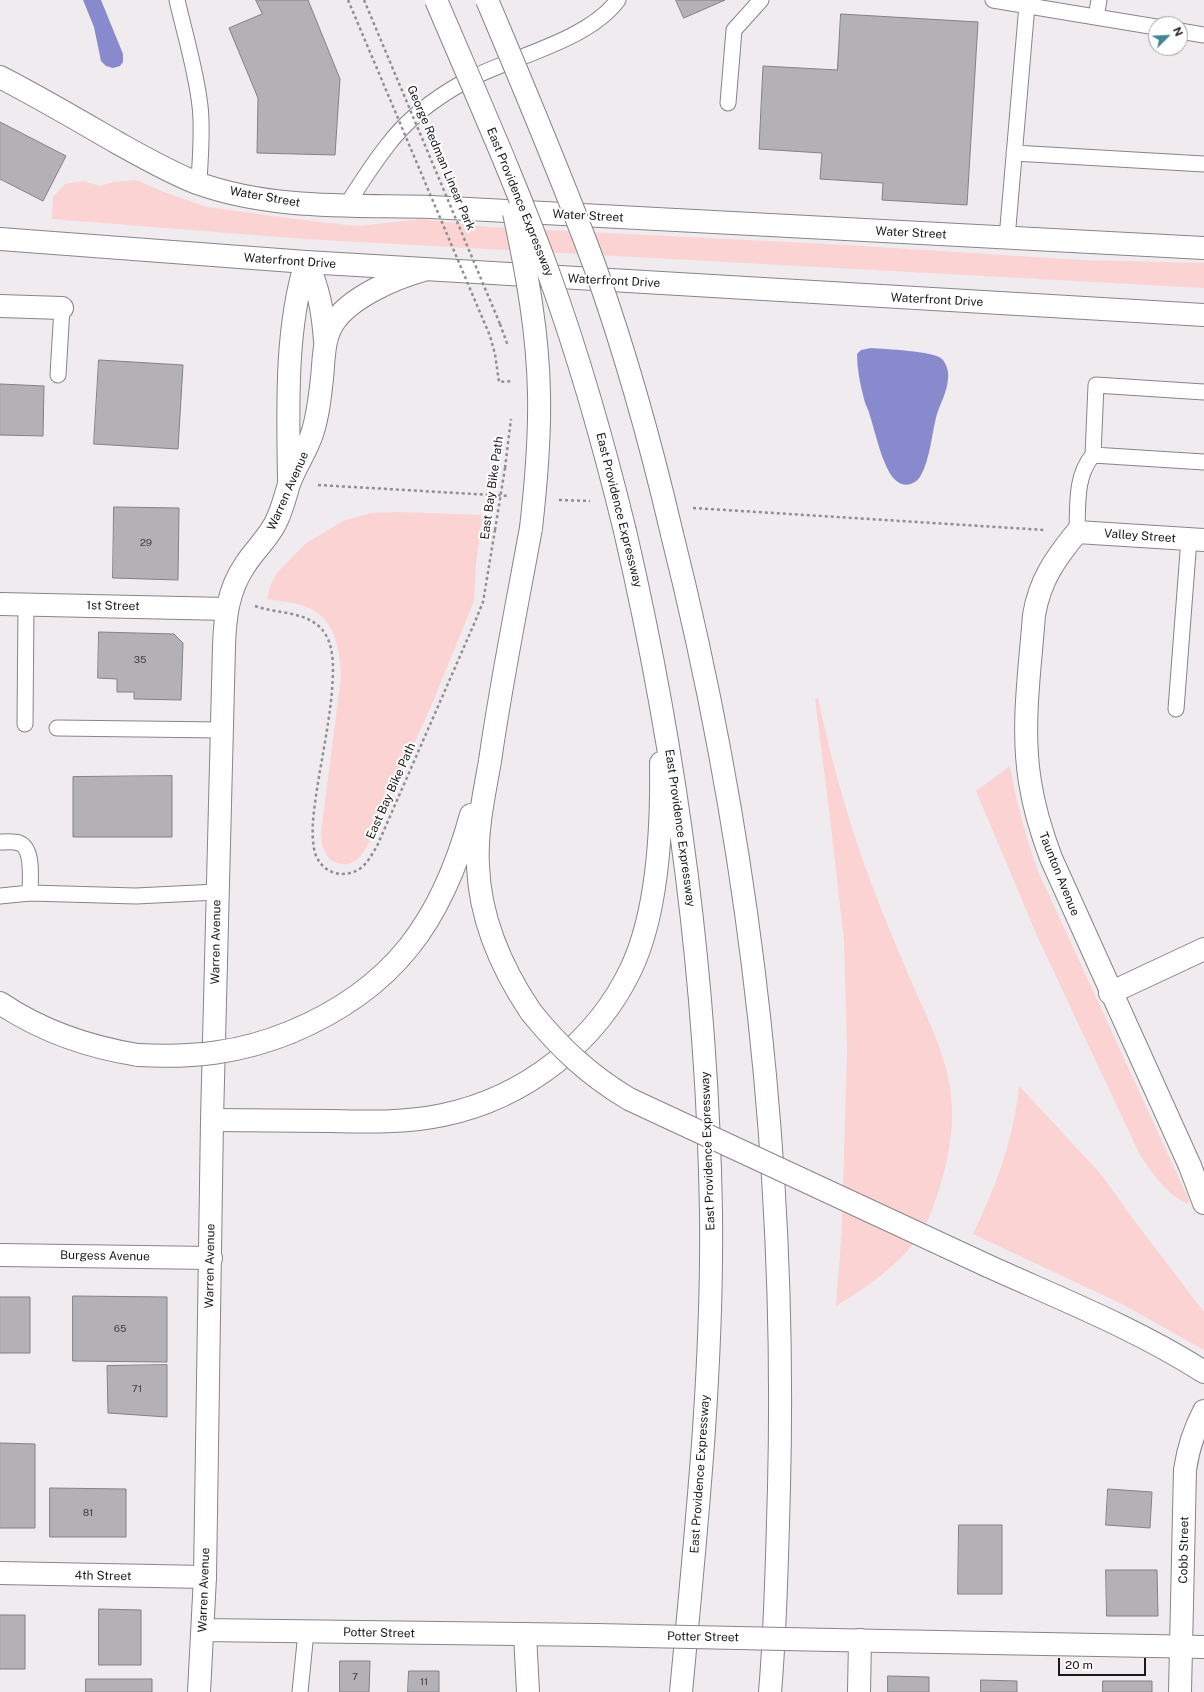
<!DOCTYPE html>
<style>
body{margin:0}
#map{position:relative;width:1204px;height:1692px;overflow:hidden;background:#efebef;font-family:"Public Sans",sans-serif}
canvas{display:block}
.north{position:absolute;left:1148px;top:16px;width:40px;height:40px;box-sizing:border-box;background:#fff;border:1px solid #a3a3a3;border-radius:50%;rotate:66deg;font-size:11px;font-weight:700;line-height:16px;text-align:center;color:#1a1819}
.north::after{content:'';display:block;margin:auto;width:14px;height:18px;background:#418793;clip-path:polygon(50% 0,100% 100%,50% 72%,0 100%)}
.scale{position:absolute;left:1058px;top:1658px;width:88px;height:18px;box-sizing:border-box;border:2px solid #1a1819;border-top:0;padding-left:5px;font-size:12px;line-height:14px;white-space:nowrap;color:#1a1819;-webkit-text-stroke:3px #fff;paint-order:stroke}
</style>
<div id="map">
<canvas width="1204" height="1692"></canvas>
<div class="north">N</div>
<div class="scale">20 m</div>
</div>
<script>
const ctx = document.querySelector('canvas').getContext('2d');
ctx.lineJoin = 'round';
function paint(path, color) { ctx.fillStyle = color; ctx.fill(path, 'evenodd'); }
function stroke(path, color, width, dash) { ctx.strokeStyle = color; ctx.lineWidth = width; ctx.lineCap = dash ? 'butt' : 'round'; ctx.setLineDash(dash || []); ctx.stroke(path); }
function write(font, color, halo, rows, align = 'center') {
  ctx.font = font + ' "Public Sans",sans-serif'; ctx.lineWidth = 4; ctx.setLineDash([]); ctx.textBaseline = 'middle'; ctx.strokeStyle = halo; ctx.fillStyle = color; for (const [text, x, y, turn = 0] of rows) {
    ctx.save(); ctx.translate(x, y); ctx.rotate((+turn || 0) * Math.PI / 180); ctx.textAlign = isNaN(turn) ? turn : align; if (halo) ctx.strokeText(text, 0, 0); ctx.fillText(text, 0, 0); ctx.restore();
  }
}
paint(new Path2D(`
 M137,180L161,191L207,207L294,219L357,226L422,219L488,227L846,245L1081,260L1204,263V288L304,239L52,219L53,197L65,184L83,181L100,186L114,182Z
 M399,512L483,515L476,564L474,601L432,704L369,843C359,861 349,871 329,859L322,846L321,833L341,677C340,649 335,616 304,606C292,602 279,601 267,599L271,584L277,573L305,544L343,521L371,513Z
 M818,698C833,769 853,839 880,906C892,937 905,967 918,997C929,1021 941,1047 947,1073C956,1111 952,1146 941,1183C935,1203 929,1222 917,1239C896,1267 866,1288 836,1306L842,1227L847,1050L844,941L830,817L815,699Z
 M1010,766C1016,802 1026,835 1037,869L1189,1200L1188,1204C1168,1196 1150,1171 1139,1153L1038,938L976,791Z
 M1019,1086L1100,1173L1136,1223L1204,1312V1350L1122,1304L973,1234C996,1187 1014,1138 1019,1086Z`), '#fbd3d2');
paint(new Path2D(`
 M83,0H101L123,54V62L120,66L113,68L106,66L101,61L94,27Z
 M871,348C884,349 934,351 942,359C947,364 949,373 948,379C947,392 941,402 937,414C932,430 929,473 915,482C910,485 903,486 898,482C884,474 875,431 870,416C869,410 865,405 864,399C860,384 857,369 857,354L861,350Z`), '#898ace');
const building = new Path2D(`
 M256,0H308L340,79L335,155L257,153L258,98L229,28L262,14Z
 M676,0H725L684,18Z
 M841,14L978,22L967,205L882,200L883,183L820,179L822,153L759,149L763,66L837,70Z
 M0,122L66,156L43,201L0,179Z
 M99,360L183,365L178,449L94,444Z
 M0,384L44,386L43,436L0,435Z
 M114,507L179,508L178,580L113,578Z
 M99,632L174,634L183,643L181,700L134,699V692H117V679L98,678Z
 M172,776V837H73V777Z
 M73,1296L167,1297V1362L73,1361Z
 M0,1297H30V1353H0Z
 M167,1365V1417L108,1413L107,1366Z
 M0,1443L35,1444V1528H0Z
 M50,1488L126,1489V1537H50Z
 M1108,1489L1152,1492L1150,1528L1106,1525Z
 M959,1525H1002V1594H958Z
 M1106,1570H1157L1158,1616H1107Z
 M99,1609L141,1610V1665H99Z
 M0,1615H25V1669H0Z
 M340,1661H370L369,1692H340Z
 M409,1671H439V1692H408Z
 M888,1676L929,1677V1692H888Z
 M86,1679H152V1692H86Z
 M981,1680L1017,1681V1692H981Z
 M1103,1681H1152V1692H1103Z`);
paint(building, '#b4b1b6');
stroke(building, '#828185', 1);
const lane = new Path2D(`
 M177,0C185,35 196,70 200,106C203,131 200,158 199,183
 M993,0L1156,27
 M1096,17L1099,0
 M1180,31L1204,35
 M728,103L734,30L761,0
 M1014,153L1204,164
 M346,206C359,186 372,165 387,146C407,119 435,98 464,82C509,57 587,42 618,0
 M1007,238L1027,5
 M58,375L62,308
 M1093,455L1204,462
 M1077,532C1078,505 1075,476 1093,455L1096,385L1204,392
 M1176,709L1189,539
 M25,724L26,605
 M57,728L221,730
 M0,842C5,842 14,841 19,843C34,848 30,879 30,893
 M0,896L30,893L136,896L217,892
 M300,1692L306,1632`);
const street = new Path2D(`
 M0,77C39,97 78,120 116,142C143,157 169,172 197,183C272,210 354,205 431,207L1204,248
 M0,239L306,262
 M0,306L62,308
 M0,604L227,609
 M1110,993L1204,949
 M0,1255L211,1258
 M0,1573L205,1577
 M525,1634L528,1692
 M859,1692L860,1640
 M1180,1692L1185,1470C1188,1449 1194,1430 1204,1411`);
const secondary = new Path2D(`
 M306,262L1204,315
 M306,262C319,287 323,313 325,341
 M289,480C288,409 285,330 306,262
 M1204,540L1077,532C1055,559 1040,580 1034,615C1030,670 1021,727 1030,782C1034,808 1042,834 1051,858L1190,1166L1204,1203
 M203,1630L596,1635
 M832,1640L1204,1647
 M199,1692L205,1577L212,1120L224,646C225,617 228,590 245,565C254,551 267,539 275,524C282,511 285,497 289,484C295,467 306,452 312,434C318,416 320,397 322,378C324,360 323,338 334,322C351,297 395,278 424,270`);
const highway = new Path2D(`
 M625,531C677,755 707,982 711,1212C713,1372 696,1532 681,1692
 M672,534C750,845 787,1167 779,1487C777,1555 776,1624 770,1692
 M0,1003C43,1032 88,1047 138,1055
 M531,1012C502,969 480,919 478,866C476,831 484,795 490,761C501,683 517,605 531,528
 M291,1032C394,989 442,921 471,815
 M212,1120C252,1120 291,1121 330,1121C368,1122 406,1123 443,1115C525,1098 597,1042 632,967C658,910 662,825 661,763
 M988,1266C1061,1299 1137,1329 1204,1372`);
stroke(lane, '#888488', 17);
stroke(street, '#888488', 24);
stroke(secondary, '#888488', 24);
stroke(highway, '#888488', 24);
stroke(new Path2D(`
 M500,324L508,346
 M505,468L511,419
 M318,485L509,496
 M559,500L590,501
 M693,508L1045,530
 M255,606C280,615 313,610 327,637C335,654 333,673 332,691C329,724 322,757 317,789C314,810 310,833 315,853C320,868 334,877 350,873C364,870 370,858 377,846L474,624L483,602L495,530`), '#918e90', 2.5, [3, 3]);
stroke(lane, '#fff', 15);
stroke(street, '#fff', 22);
stroke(secondary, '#fff', 22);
stroke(highway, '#fff', 22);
const secondaryBridge = new Path2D(`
 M596,1635L832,1640`);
const highwayBridge = new Path2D(`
 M436,0C475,92 516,183 550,277C580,360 604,445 625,531
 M487,0C524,88 562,177 595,267C626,354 651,444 672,534
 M514,213C527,273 538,333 539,394C540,439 536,484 531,528
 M531,1012C560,1048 589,1075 629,1099L988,1266
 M138,1055C193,1058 240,1053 291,1032`);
stroke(secondaryBridge, '#888488', 24, []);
stroke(highwayBridge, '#888488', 24, []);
stroke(new Path2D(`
 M348,0L490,336L495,354L499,382L513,381
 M364,0L500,324
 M495,530L505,468`), '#918e90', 2.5, [3, 3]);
stroke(secondaryBridge, '#fff', 22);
stroke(highwayBridge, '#fff', 22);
write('10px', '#403e40', null, [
 ["29",146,543],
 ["35",140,660],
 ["65",120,1329],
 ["71",137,1389],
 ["81",88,1513],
 ["7",355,1677],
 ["11",424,1682]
]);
write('12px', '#1a1819', '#fff', [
 ["George Redman Linear Park",441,158,67],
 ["Water Street",265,197,10],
 ["East Providence Expressway",520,202,68],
 ["Water Street",588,216,3],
 ["Water Street",911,233,3],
 ["Waterfront Drive",290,261,4],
 ["Waterfront Drive",614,281,3],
 ["Waterfront Drive",937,300,3],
 ["East Bay Bike Path",492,488,-82],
 ["Warren Avenue",288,491,-66],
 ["East Providence Expressway",619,510,76],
 ["Valley Street",1140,536,4],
 ["1st Street",113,606,1],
 ["East Bay Bike Path",391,791,-66],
 ["East Providence Expressway",680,828,82],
 ["Taunton Avenue",1059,874,68],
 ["Warren Avenue",216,942,-89],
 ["East Providence Expressway",708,1151,-92],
 ["Burgess Avenue",105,1256,1],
 ["Warren Avenue",210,1266,-89],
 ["East Providence Expressway",700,1474,-86],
 ["Cobb Street",1184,1550,-89],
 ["4th Street",103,1576,1],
 ["Warren Avenue",204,1590,-88],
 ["Potter Street",379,1633,1],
 ["Potter Street",703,1637,1]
]);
</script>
